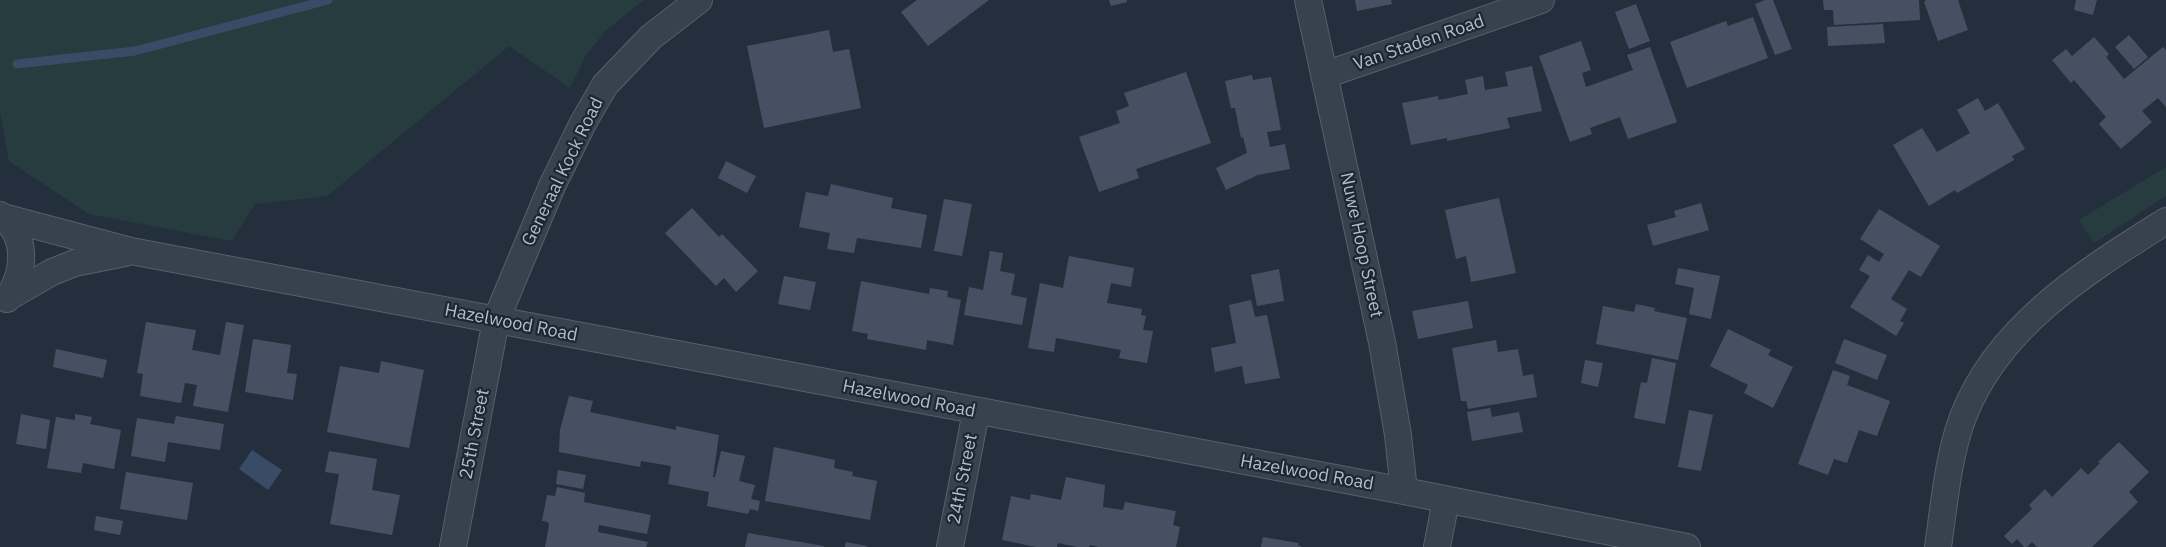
<!DOCTYPE html>
<style>
body{margin:0}
canvas{display:block;background:#242f3e}
</style>
<canvas width="2166" height="547"></canvas>
<script>
const ctx = document.querySelector('canvas').getContext('2d');
ctx.lineJoin = 'round';
function paint(path, color) { ctx.fillStyle = color; ctx.fill(path, 'evenodd'); }
function stroke(path, color, width, dash) { ctx.strokeStyle = color; ctx.lineWidth = width; ctx.lineCap = dash ? 'butt' : 'round'; ctx.setLineDash(dash || []); ctx.stroke(path); }
function write(font, color, halo, rows, align = 'center') {
  ctx.font = font + ' "IBM Plex Sans",sans-serif'; ctx.lineWidth = 4.5; ctx.setLineDash([]); ctx.textBaseline = 'middle'; ctx.strokeStyle = halo; ctx.fillStyle = color; for (const [text, x, y, turn = 0] of rows) {
    ctx.save(); ctx.translate(x, y); ctx.rotate((+turn || 0) * Math.PI / 180); ctx.textAlign = isNaN(turn) ? turn : align; if (halo) ctx.strokeText(text, 0, 0); ctx.fillText(text, 0, 0); ctx.restore();
  }
}
paint(new Path2D(`
 M0,0H644L605,31L585,57L570,88L509,46L327,196L255,204L232,241L89,214L9,161L0,111Z
 M2166,167V196L2094,243L2079,220Z`), '#263c3f');
paint(new Path2D(`
 M252,450L282,470L268,490L239,469Z`), '#394c67');
stroke(new Path2D(`
 M17,64L135,51L328,0`), '#394c67', 9);
paint(new Path2D(`
 M917,0H989L928,46L901,12Z
 M1109,0H1127V2L1111,6Z
 M1355,0H1391L1392,4L1357,11Z
 M1765,0H1773L1792,49L1775,55L1755,4Z
 M1823,0H1919L1920,20L1834,25L1833,10H1824Z
 M1926,0H1958L1968,30L1938,41L1924,2Z
 M2076,0H2097L2093,15L2074,10Z
 M1636,4L1650,41L1629,49L1615,12Z
 M1753,17L1768,58L1687,88L1670,42L1726,21L1728,26Z
 M1883,24L1885,43L1828,46L1827,27Z
 M829,30L833,52L849,49L861,108L764,128L747,46Z
 M2129,35L2148,57L2134,69L2115,47Z
 M2094,37L2109,54L2106,57L2124,79L2163,47L2166,50V107L2158,98L2142,111L2152,122L2121,149L2099,124L2106,117L2074,80L2071,83L2052,60L2066,49L2072,56Z
 M1581,41L1591,70L1582,73L1586,87L1633,70L1627,55L1650,47L1677,122L1628,139L1620,117L1590,128L1592,134L1570,142L1539,56Z
 M1532,66L1542,111L1507,118L1510,128L1447,141V138L1411,145L1402,103L1438,96L1439,100L1468,94L1465,80L1483,76L1485,90L1508,86L1505,72Z
 M1186,72L1211,143L1136,169L1139,178L1099,192L1079,137L1120,123L1116,111L1129,106L1124,93Z
 M1252,75L1253,80L1271,77L1281,130L1267,132L1270,147L1285,144L1290,169L1258,175L1226,190L1216,168L1247,153L1243,137L1241,138L1235,108H1231L1225,81Z
 M1978,98L1985,111L1998,103L2025,149L2012,156L2014,160L1957,193L1955,190L1929,206L1893,145L1922,128L1937,152L1970,133L1957,110Z
 M726,161L756,176L747,193L718,178Z
 M831,184L893,198L891,208L927,215L921,248L857,238L854,253L827,249L830,233L799,227L806,192L828,196Z
 M1499,198L1516,273L1471,282L1466,256L1456,259L1445,210Z
 M944,199L972,204L962,256L934,251Z
 M1701,203L1709,230L1653,246L1647,225L1676,217L1674,211Z
 M692,208L719,237L722,234L758,271L736,292L724,278L716,286L665,233Z
 M1879,209L1940,246L1921,277L1909,270L1891,299L1907,309L1900,321L1904,323L1896,336L1850,307L1870,276L1859,270L1868,255L1879,262L1884,254L1860,239Z
 M990,251L1003,253L1000,271L1015,274L1011,295L1027,298L1022,325L964,315L969,287L983,290Z
 M1069,256L1134,268L1131,287L1111,283L1107,303L1142,309L1141,315L1146,316L1143,330L1153,331L1147,363L1119,358L1121,350L1056,338L1054,352L1028,348L1040,283L1063,288Z
 M1678,268L1720,276L1711,319L1689,314L1694,288L1675,284Z
 M1279,269L1284,301L1257,306L1251,275Z
 M784,276L816,282L810,310L778,304Z
 M861,281L929,294L930,288L948,291L947,297L961,300L953,345L927,340L926,350L867,339L868,334L852,331Z
 M1251,300L1255,317L1267,315L1280,378L1245,384L1242,366L1215,372L1211,348L1236,343L1229,305Z
 M1468,301L1473,328L1418,339L1412,311Z
 M1636,304L1655,308L1654,311L1687,318L1678,360L1596,344L1603,306L1634,312Z
 M146,322L196,330L192,350L220,355L226,322L244,325L228,412L193,406L197,385L185,383L181,403L140,396L143,374L137,373Z
 M1728,329L1771,350L1768,355L1793,367L1773,408L1744,393L1748,385L1710,366Z
 M253,339L291,345L287,373L297,374L293,400L245,392Z
 M1844,339L1887,355L1877,380L1835,363Z
 M1496,340L1498,352L1518,349L1523,376L1533,374L1537,397L1468,409L1466,401H1461L1452,348Z
 M56,349L107,360L103,378L53,367Z
 M1652,358L1676,363L1665,424L1634,418L1641,382L1647,383Z
 M1585,360L1603,363L1598,387L1581,383Z
 M381,361L424,370L409,448L327,432L340,366L379,373Z
 M1833,370L1850,376L1847,385L1890,401L1877,436L1859,430L1847,463L1834,459L1828,475L1798,464Z
 M569,396L593,401L590,412L676,430V426L719,435L713,477H715L721,451L745,456L739,481L755,485L751,499L760,501L758,511L750,509L748,514L707,506L709,492L668,484L671,466L641,461L640,467L559,452L560,430Z
 M1490,408L1492,417L1519,412L1523,432L1472,441L1467,412Z
 M1689,410L1713,415L1701,471L1678,467Z
 M21,414L50,420L46,449L16,444Z
 M75,414L92,417L90,424L121,430L114,469L83,463L81,473L47,468L56,417L75,420Z
 M176,416L224,424L220,450L168,442L165,462L131,456L137,418L174,424Z
 M2119,442L2149,472L2129,492L2138,502L2092,547H2037L2032,542L2027,547H2024L2017,539L2012,544L2004,536L2032,509L2029,505L2045,489L2052,497L2081,468L2088,475L2100,463L2098,462Z
 M774,447L835,460L834,468L853,472L852,476L877,481L870,520L765,501Z
 M329,451L377,459L372,490L400,495L392,535L330,524L339,474L325,472Z
 M558,470L586,475L583,489L556,484Z
 M126,472L193,483L187,520L120,509Z
 M1066,477L1105,485L1103,507L1123,510L1125,502L1176,511L1173,525L1180,527L1176,547H1099L1090,545L1089,547H1077L1058,543L1057,547H1036L1002,540L1011,496L1030,500L1031,494L1061,500Z
 M557,487L585,493L584,502L651,515L647,534L599,525L598,532L648,542L646,547H545L549,525L548,522L542,521L547,495L555,496Z
 M96,516L123,521L120,535L94,530Z
 M748,533L824,546V547H745Z
 M1263,537L1298,543V545L1302,547H1261Z
 M846,542L867,546V547H845Z`), '#455162');
const minor = new Path2D(`
 M1308,0L1382,342L1398,435L1404,491
 M1325,75L1541,0
 M0,215C29,235 25,274 7,299
 M3,217L131,251L1404,491L1687,547
 M7,298L52,272L75,263L125,253
 M453,547L496,320L552,186L583,123L605,85L651,37L699,0
 M950,547L976,412
 M1437,547L1446,500
 M1938,547C1944,506 1948,456 1963,417C1998,325 2087,271 2166,221`);
stroke(minor, '#565f6c', 28);
stroke(minor, '#38414e', 26);
write('18px', '#b4bcc9', '#1d2633', [
 ["Van Staden Road",1419,43,-19],
 ["Generaal Kock Road",563,172,-64],
 ["Nuwe Hoop Street",1361,245,78],
 ["Hazelwood Road",511,323,11],
 ["Hazelwood Road",909,399,11],
 ["25th Street",475,434,-79],
 ["Hazelwood Road",1307,473,10],
 ["24th Street",963,479,-79]
]);
</script>
